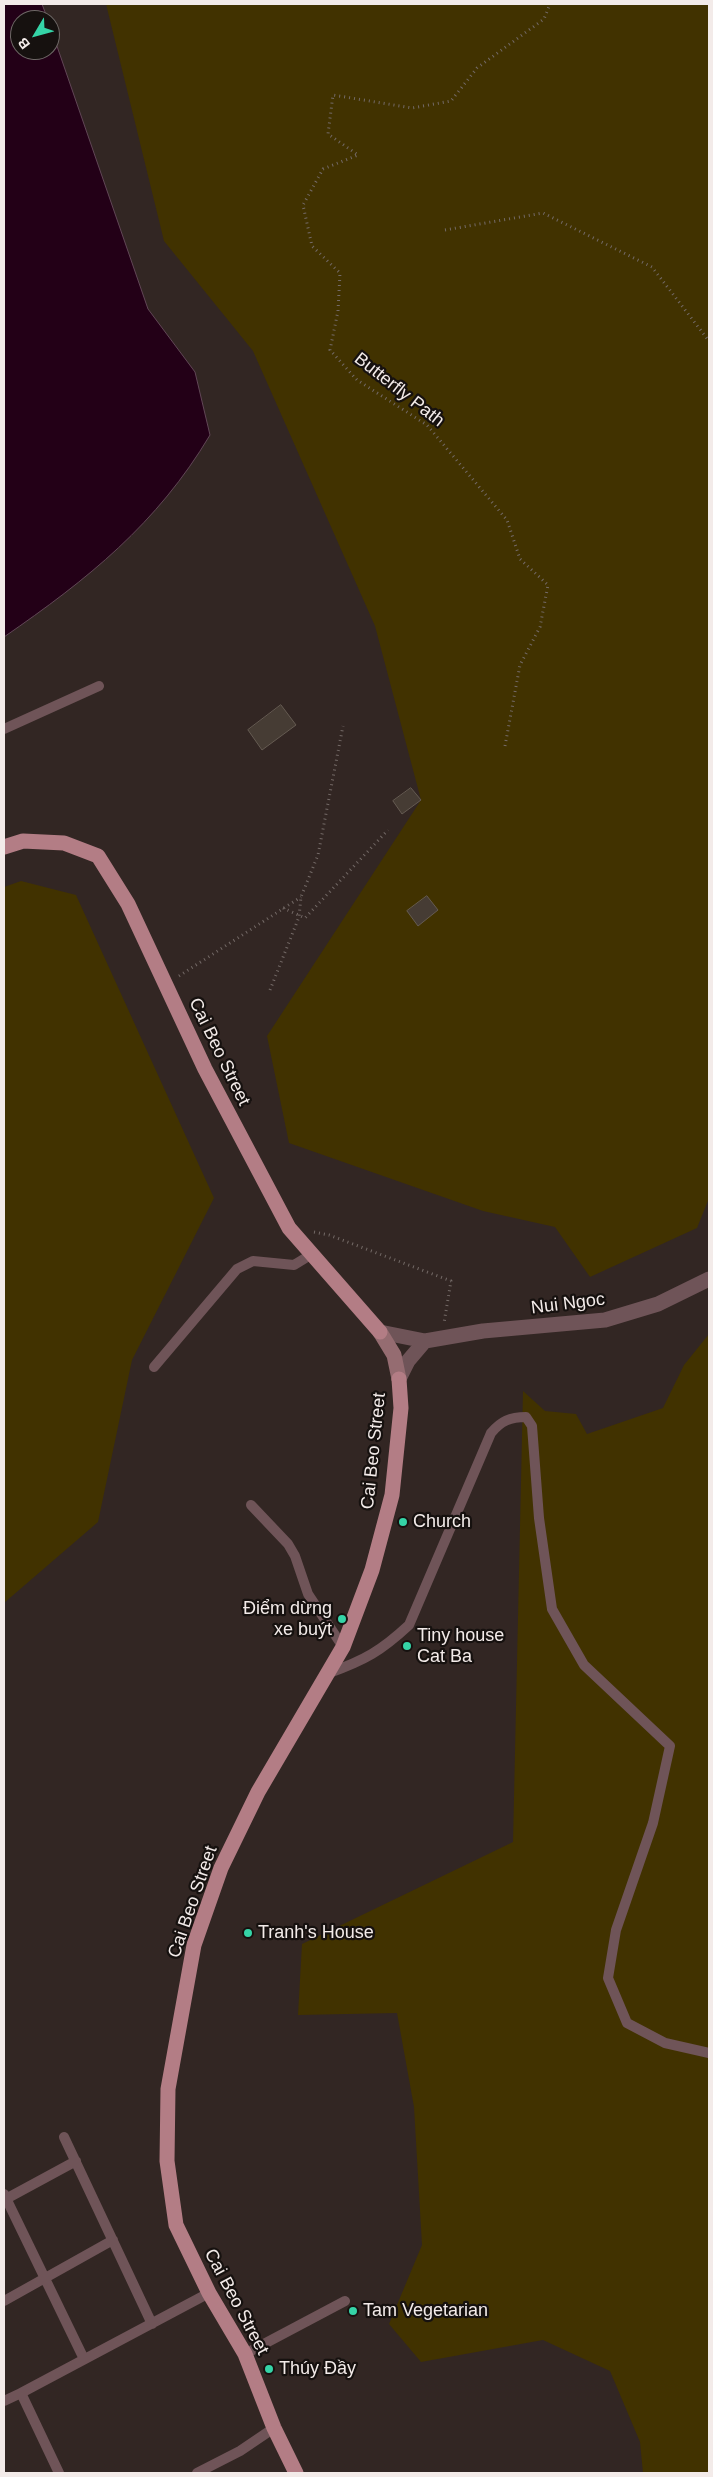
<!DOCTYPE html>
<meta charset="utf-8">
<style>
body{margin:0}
#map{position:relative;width:713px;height:2477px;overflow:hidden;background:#322623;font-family:Helvetica,sans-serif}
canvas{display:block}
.frame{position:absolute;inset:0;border:5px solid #f3ebe9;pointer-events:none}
.north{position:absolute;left:10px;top:10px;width:50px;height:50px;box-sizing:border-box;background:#16110f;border:1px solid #6e6866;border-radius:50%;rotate:233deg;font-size:14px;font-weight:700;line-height:20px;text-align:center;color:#f3ebe9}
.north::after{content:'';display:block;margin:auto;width:18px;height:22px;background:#35d4a7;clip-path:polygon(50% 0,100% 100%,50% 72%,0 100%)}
</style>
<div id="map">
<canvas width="713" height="2477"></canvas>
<div class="frame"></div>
<div class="north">B</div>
</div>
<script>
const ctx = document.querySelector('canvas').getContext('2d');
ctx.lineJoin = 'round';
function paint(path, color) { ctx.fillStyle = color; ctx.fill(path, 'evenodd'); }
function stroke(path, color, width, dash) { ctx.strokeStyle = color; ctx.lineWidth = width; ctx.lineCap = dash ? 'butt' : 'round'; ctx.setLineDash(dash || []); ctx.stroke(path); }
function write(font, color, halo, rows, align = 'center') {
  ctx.font = font + ' Helvetica,sans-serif'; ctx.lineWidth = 4.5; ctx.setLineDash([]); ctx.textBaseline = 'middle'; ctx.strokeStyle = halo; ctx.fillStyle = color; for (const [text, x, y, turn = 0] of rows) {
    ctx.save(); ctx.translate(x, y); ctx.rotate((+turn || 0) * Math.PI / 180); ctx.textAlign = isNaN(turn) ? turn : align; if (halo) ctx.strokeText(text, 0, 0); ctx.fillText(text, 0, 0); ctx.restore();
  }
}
paint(new Path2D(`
 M106,4H709V1198L697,1228L590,1277L555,1227L483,1211L289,1143L267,1036L421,800L375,626L253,351L164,241Z
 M21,881L76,895L214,1198L132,1360L98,1522L4,1603V887Z
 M709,1334V2473H643L640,2442L610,2371L543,2340L421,2362L389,2324L422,2245L414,2107L397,2013L298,2015L302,1944L513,1842L523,1391L545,1411L576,1414L587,1434L663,1408L684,1365Z`), '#413200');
const water = new Path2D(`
 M4,4H42L48,20H20V50H50V26L148,309L195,372L210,435C157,524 88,579 4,637Z`);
paint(water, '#230017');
stroke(water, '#614656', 1);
const building = new Path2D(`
 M281,705L296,725L262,750L248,730Z
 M411,788L421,800L402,814L393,801Z
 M427,896L438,910L418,926L407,911Z`);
paint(building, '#463c34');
stroke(building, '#655b52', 1);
stroke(new Path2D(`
 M445,230L543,213L652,267L709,341
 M505,746L520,665L540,627L548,585L520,559L507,520L427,425L357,380L330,350L338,311L340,273L312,246L303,205L323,169L358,155L328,134L333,95L412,108L451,101L477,68L544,19L550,4
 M283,908L305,918L388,830
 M179,976L301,897
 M270,990L299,917L301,897L318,855L343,726
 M314,1232L329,1235L451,1281L444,1323`), '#746a67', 3, [1, 4]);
stroke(new Path2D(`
 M4,729L99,686
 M154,1367L237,1269L253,1261L294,1265L312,1254
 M251,1505L288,1544L295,1556L308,1594L343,1647
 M329,1673C365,1660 381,1651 409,1625L491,1433C501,1421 510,1417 526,1417L532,1426L539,1518L552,1609L584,1665L670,1746L653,1823L616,1930L608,1978L627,2023L665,2043L709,2053
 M64,2137L152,2324
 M4,2194L84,2359
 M4,2200L76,2161
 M4,2301L113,2240
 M245,2354L345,2301
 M4,2401L21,2393
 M59,2473L21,2393L209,2293
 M197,2473L240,2451L274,2428`), '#6f5458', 10);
stroke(new Path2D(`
 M380,1332L425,1341L483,1331L605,1320L658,1304L709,1279
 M399,1379L408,1361L425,1341`), '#6f5458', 15);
stroke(new Path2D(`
 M380,1332L394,1355L399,1379`), '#956c71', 15);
stroke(new Path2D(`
 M4,847L23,841L64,843L98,856L128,904L205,1069L289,1228L380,1332
 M296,2473L274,2428L245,2354L209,2293L176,2225L167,2161L168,2089L194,1945L221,1868L258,1792L343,1647L372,1570L392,1495L401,1408L399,1379`), '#b37d85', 15);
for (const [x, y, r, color] of [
 [403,1522,5,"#35d4a7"],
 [342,1619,5,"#35d4a7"],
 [407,1646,5,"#35d4a7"],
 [248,1933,5,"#35d4a7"],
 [353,2311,5,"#35d4a7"],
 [269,2369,5,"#35d4a7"]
]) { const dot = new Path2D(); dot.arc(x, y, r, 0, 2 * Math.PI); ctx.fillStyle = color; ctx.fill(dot); stroke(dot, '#16110f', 2); }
write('18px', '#f3ebe9', '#16110f', [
 ["Butterfly Path",399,390,38],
 ["Cai Beo Street",219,1052,64],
 ["Nui Ngoc",568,1304,-7],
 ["Cai Beo Street",374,1451,-84],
 ["Cai Beo Street",193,1902,-71],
 ["Cai Beo Street",236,2302,62]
]);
write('18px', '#f3ebe9', '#16110f', [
 ["Church",413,1522],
 ["Điểm dừng",332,1609,"right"],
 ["xe buýt",332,1630,"right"],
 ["Tiny house",417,1636],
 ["Cat Ba",417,1657],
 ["Tranh's House",258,1933],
 ["Tam Vegetarian",363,2311],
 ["Thúy Đầy",279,2369]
], 'left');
</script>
